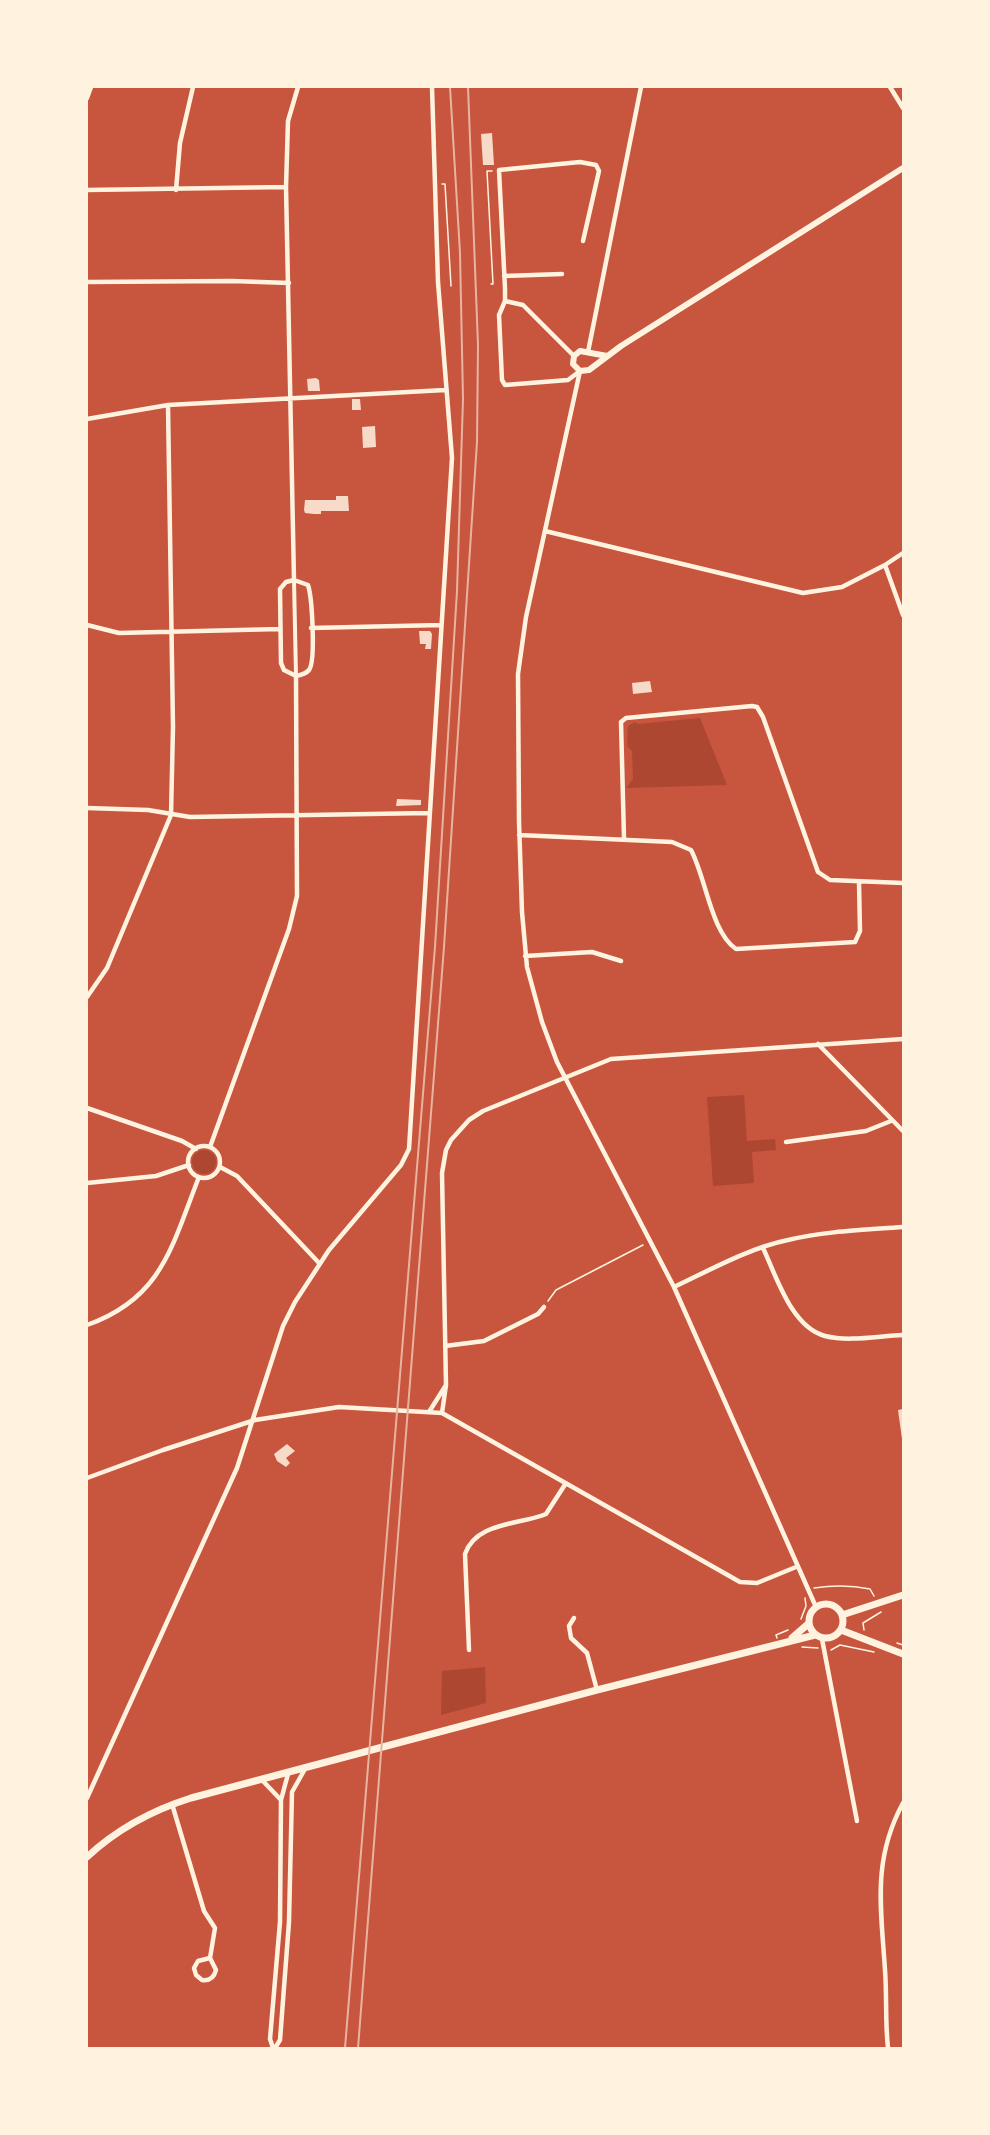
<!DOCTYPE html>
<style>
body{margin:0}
#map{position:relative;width:990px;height:2135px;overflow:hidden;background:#c8553d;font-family:"PT Sans Narrow",sans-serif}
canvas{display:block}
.frame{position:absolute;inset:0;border:88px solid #fff3e0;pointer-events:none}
</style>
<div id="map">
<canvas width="990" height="2135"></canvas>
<div class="frame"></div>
</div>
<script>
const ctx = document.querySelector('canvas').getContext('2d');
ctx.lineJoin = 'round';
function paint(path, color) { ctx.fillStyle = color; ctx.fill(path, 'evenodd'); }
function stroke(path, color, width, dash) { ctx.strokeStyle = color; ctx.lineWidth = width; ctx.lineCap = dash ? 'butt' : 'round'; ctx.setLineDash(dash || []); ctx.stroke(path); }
paint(new Path2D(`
 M700,718L727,785L626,788L633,779L632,751L627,746L628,726L635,722L638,724Z
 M744,1095L747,1141L775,1139L776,1150L752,1152L754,1183L713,1186L707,1097Z
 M192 1162a12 12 0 1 1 24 0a12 12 0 1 1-24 0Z
 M485,1667L486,1703L441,1715L442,1671Z`), '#ae4732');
paint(new Path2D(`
 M492,133L494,165H483L481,134Z
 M316,378L319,380L320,391H308L307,379Z
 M352,399H360L361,410H352Z
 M375,426L376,447L363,448L362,427Z
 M336,496H348L349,511H321V514H314L305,513L304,510L305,500H336Z
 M419,631H430L432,634L431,649H425L426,644H420Z
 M650,681L652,692L633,694L632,683Z
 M397,799L421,800V805L396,806Z
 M903,1409V1439H902L898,1410Z
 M287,1444L295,1451L286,1458L290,1463L286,1467L277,1461L274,1454Z`), '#f7dbc8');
stroke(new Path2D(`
 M442,184H445L451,286
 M491,284H493L487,171H492
 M548,1301L556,1290L643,1245
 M814,1588C833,1585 851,1585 870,1589L874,1596
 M801,1619L806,1606L805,1598
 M864,1630L863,1623L881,1612
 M777,1638L776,1635L788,1630
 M897,1643L903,1645
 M802,1647L818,1648
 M831,1650L840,1645L874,1652`), '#fff3e0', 1.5);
stroke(new Path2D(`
 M294,580L296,676`), '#fff3e0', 4);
stroke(new Path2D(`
 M890,87L903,108
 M87,98L91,87
 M87,190L286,187
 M176,190L180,143L193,87
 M504,276L562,274
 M87,282L232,281L289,283
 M505,301L523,305L574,356
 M588,352L641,87
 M580,371L526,617L518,674L519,821L522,912L527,967L542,1022L557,1062L674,1287L816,1607
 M580,371L568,380L505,385L502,380L499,315L505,301V288L499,170L580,162L596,165L599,171L583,241
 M87,419L168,405L445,390
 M545,531L803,593L842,587L885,565L903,553
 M885,565L903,615
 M294,580L286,187L288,121L298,87
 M294,580L308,585C312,597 316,661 309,670C306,674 301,675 296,676L284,670L281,663L280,589L286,582Z
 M87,625L119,633L280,629
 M311,628L441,625
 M87,808L148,810L190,817L429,813
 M519,835L672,842L691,850C706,878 711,932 736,949L855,942L860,931L859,882
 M624,838L621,722L626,718L752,706L757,707L763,717L818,872L830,880L903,883
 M525,956L592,952L621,961
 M87,997L107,968L171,815L173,727L168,405
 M818,1044L903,1131
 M87,1108L182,1141L196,1149
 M786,1142L866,1131L891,1121
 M188 1162a16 16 0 1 1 32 0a16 16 0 1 1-32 0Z
 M210,1147L289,929L297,896L296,676
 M220,1167L237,1176L320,1264
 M87,1183L156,1176L189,1165
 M763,1248C776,1275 791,1327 825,1336C849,1342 878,1336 903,1335
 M674,1287C710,1270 749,1248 788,1240C826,1231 864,1230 903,1227
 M87,1325C163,1298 172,1245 199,1177
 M445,1346L484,1341L538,1314L544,1307
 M429,1412L446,1385
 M442,1413L446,1385L442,1173L446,1150L451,1140L469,1120L483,1111L611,1059L903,1039
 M87,1478L163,1450L255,1420L339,1407L442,1413L740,1582L757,1583L796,1567
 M574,1618L569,1626L571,1638L587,1653L597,1690
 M822,1639L857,1821
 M469,1650L465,1554C476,1522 519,1525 546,1514L566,1483
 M262,1780L281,1800L280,1922L270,2039L273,2048
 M87,1798L237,1468L283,1326L295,1302L329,1250L401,1165L409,1149L452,458L438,282L432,87
 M281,1800L288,1774
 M172,1804L204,1911L215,1928L210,1958L198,1961L194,1968L196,1975L202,1980C209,1981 214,1978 216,1970L210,1958
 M275,2048L280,2040L289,1922L292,1792L305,1769
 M888,2048C885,2021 887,1996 885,1970C881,1908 872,1860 903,1803`), '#fff3e0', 4.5);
stroke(new Path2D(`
 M607,356L580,351L574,356L573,364L580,371L589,370L621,346L903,168`), '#fff3e0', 6);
stroke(new Path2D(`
 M809 1621a17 17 0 1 1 34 0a17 17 0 1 1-34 0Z
 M842,1615L903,1595
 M841,1630L903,1654
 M792,1638L808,1624
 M87,1857C116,1830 153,1810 191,1798L597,1690L815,1635`), '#fff3e0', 7);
stroke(new Path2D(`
 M345,2048L435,947L457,591L463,399L460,253L450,87
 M358,2048L444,947L477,442L478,345L468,87`), '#e9b49f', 2);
</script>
